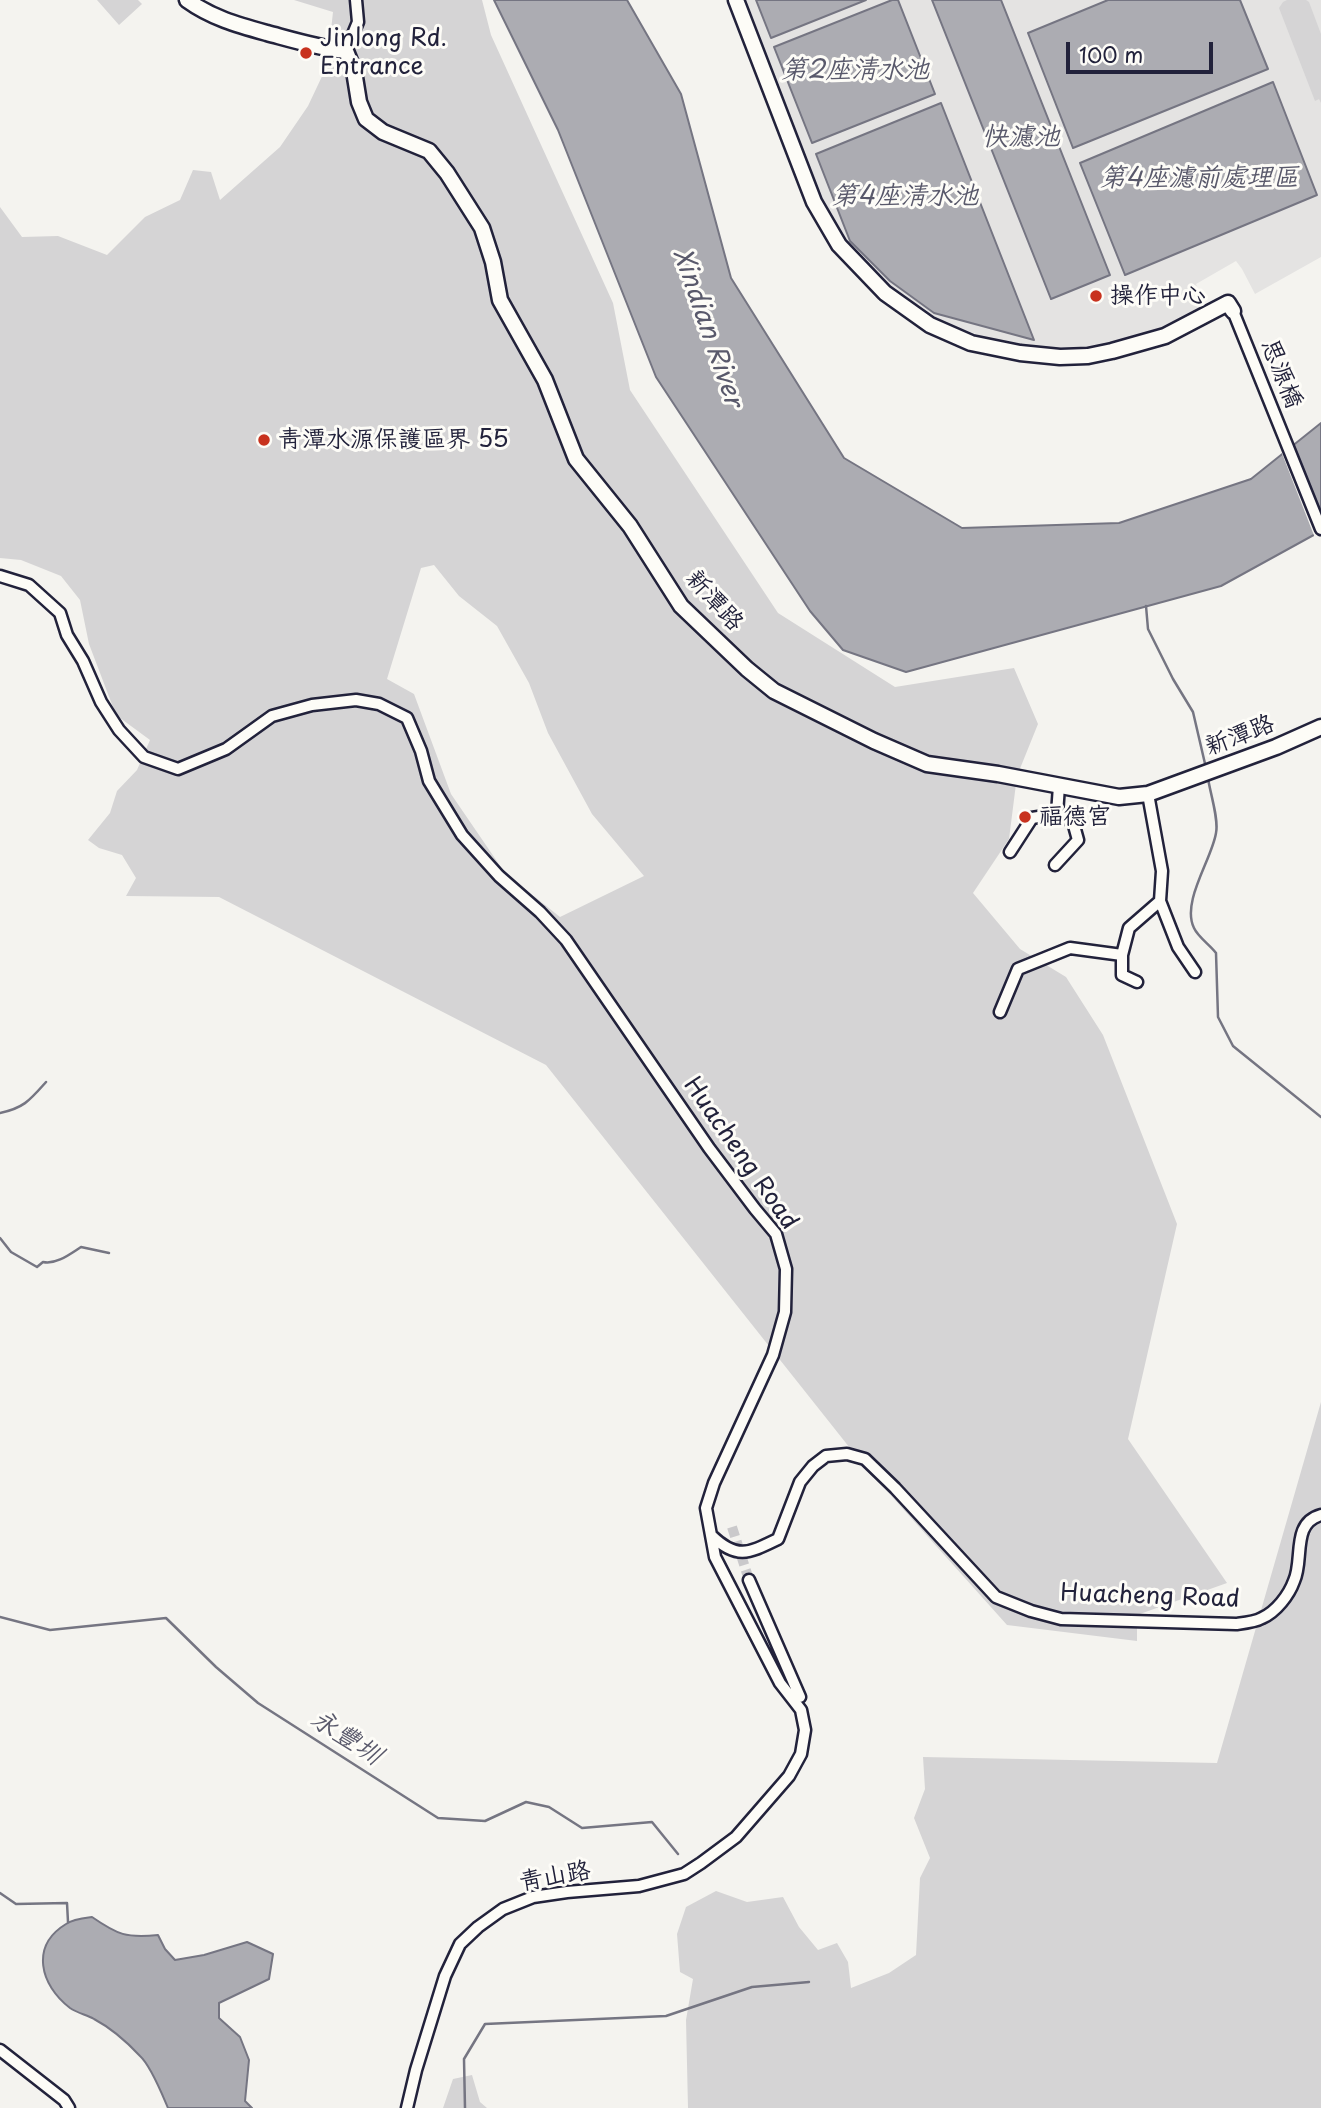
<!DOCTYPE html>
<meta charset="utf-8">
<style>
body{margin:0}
#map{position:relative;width:1321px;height:2108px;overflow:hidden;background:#f4f3ef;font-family:"Playpen Sans",sans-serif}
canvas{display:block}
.scale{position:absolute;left:1066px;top:42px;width:147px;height:32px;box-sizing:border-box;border:4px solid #22223b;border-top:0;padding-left:9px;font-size:21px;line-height:24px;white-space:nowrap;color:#22223b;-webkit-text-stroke:5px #fdfcf7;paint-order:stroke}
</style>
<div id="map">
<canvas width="1321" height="2108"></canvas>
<div class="scale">100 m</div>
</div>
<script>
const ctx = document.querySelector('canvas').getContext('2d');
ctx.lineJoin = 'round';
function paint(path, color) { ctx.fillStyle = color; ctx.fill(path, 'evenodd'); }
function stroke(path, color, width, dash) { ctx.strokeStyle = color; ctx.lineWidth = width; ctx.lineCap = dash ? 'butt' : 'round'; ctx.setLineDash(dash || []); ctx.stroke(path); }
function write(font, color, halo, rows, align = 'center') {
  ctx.font = font + ' "Playpen Sans","LXGW WenKai TC",sans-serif'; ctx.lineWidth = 6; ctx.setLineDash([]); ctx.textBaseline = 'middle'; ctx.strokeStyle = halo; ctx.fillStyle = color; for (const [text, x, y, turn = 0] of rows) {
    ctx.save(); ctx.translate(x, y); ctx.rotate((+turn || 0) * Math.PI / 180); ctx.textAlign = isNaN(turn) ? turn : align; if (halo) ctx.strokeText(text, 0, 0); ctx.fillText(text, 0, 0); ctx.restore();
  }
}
paint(new Path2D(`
 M745,0H1321V257L1255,294L1242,269L1236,261L1196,284L1198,289L1193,292L1201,307L1164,329L1125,343L1097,348L1065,351L1029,348L987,338L935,319L891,289L855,253L838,230L822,201Z`), '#e4e3e2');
paint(new Path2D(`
 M97,0H138L142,4L119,25Z
 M294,0H482L491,35L613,303L630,390L778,613L895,687L1014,668L1038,724L1017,776L1009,839L973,893L1020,949L1066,977L1103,1035L1177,1224L1128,1439L1227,1583L1137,1615V1641L1007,1625L861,1462L546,1065L219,897L126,896L136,878L122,855L99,848L88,840L110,813L117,791L137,770L150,740L116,715L89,644L80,600L61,576L21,560L0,558V207L22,237L58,236L107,255L145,217L180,200L193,170L211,172L220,200L280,147L308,106L325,70L357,36V27L339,47L330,39L333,12ZM434,565L459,596L497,626L529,683L548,733L592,814L644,876L560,917L505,873L451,794L414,694L387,679L421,568Z
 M1287,0H1306L1309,2L1321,34V103L1319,99L1315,101L1279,8L1283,2Z
 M1321,1402V2108H688L686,2020L693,1979L680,1972L677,1934L686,1907L716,1891L747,1902L783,1897L799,1927L818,1950L837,1943L848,1962L851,1988L889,1973L916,1955L920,1878L930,1858L914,1818L925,1789L923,1757L1217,1763Z
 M472,2075L480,2102L487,2108H443L453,2079Z`), '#d5d4d5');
const water = new Path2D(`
 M494,0H627L681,94L731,278L844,458L962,528L1119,523L1251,479L1321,423V531L1221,586L906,672L843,650L810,611L656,377L558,130Z
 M756,0H866L771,38Z
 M892,0H898L935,94L812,143L774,47Z
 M932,0H1001L1110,275L1051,299Z
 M1108,0H1240L1268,69L1073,148L1028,33Z
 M1273,82L1317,195L1125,275L1080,163Z
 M941,103L1034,340L934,313L890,281L850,241L816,154Z
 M92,1917C118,1935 126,1938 158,1935L165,1949L175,1960L204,1955L247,1942L273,1954L269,1979L219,2003V2018L240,2037L249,2060L245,2101L252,2108H168C162,2094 151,2066 140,2056C127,2042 111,2028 94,2019C87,2015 77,2013 70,2008C40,1985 30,1946 66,1924C73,1919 84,1918 92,1917Z`);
paint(water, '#acacb2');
stroke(water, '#757582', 2);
paint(new Path2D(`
 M1291,443L1321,517V535L1315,538L1281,451Z`), '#f4f3ef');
stroke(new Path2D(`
 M1146,606L1148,629L1173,679L1193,712L1206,768
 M1208,778C1210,793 1219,819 1216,833C1212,859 1181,902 1194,928C1198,937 1210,945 1216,953L1218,1017L1233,1046L1321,1117
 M0,1113C24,1108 30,1100 46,1082
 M0,1238L11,1252L37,1267L43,1262C56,1265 70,1254 81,1247L109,1253
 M0,1617L50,1630L166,1618L216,1667L258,1703L438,1818L485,1821L526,1802L549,1807L582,1828L652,1822L678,1854
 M0,1893L16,1904L67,1903L68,1922
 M465,2108L464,2059L485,2024L666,2016L752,1987L809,1982`), '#757582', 2.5);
stroke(new Path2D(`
 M732,1527L749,1580`), '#cac9cb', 10, [10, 5]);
const street = new Path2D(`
 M346,51L358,22L356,0
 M1233,311L1321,529
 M0,576L29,585L60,613L67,635L83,661L101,702L119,730L144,757L178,769L226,749L272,716L312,705L356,700L379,704L407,718L421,751L429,781L462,835L499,876L540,912L566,940L709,1148L755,1209L776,1234L786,1269L785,1312L773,1355L714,1483L706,1508L715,1557L780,1683L801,1710L805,1730L801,1754L789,1776L736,1837L701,1863L684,1874L639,1886L567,1892L533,1897L503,1909L478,1927L460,1944L445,1976L416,2070L407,2108
 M1010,852L1032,818L1057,814
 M1055,865L1078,840L1073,822L1057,814L1059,786
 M1160,901L1178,947L1195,972
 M1122,955V975L1137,982
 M1000,1012L1018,969L1070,948L1122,955L1129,928L1160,901L1162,871L1148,794
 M712,1536C737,1560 749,1553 778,1539L800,1482L813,1466L826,1456L847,1454L865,1459L895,1488L996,1597L1031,1611L1061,1619L1236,1624C1244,1623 1255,1622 1262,1618C1276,1612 1289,1595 1294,1581C1304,1560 1291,1523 1321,1515
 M749,1580L800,1697
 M0,2050L64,2100L69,2108`);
const secondary = new Path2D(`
 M187,0C212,18 238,25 267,33C293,40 319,48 346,51L354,71L359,102L366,119L383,132L429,151L447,173L482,228L493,262L500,300L545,380L576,459L630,526L681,606L747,669L774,691L874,741L927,764L998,774L1119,797L1148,794L1276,747L1321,727
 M736,0L814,202L839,245L885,293L930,325L971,343L1020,353L1060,357L1088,356L1112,351L1165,336L1228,303L1233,311`);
stroke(street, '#22223b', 15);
stroke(secondary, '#22223b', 19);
stroke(street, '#fdfcf7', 10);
stroke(secondary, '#fdfcf7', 14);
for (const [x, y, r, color] of [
 [306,53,7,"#c8321e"],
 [1096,296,7,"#c8321e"],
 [264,440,7,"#c8321e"],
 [1025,817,7,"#c8321e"]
]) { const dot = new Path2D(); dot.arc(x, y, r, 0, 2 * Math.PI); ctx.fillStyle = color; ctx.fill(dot); stroke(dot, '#fdfcf7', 2.5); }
write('24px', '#22223b', '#fdfcf7', [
 ["Jinlong Rd.",320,39],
 ["Entrance",320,67],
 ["操作中心",1110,296],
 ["青潭水源保護區界 55",278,440],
 ["福德宮",1039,817]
], 'left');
write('24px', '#22223b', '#fdfcf7', [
 ["思源橋",1281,374,68],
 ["新潭路",714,601,48],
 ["新潭路",1240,736,-21],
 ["Huacheng Road",740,1154,55],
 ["Huacheng Road",1150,1597,2],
 ["青山路",555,1877,-10]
]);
write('italic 26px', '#59596b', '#fdfcf7', [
 ["第2座清水池",855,71],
 ["快濾池",1021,138],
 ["第4座濾前處理區",1199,179],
 ["第4座清水池",905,197],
 ["Xindian River",707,328,71],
 ["永豐圳",346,1738,33]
]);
</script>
